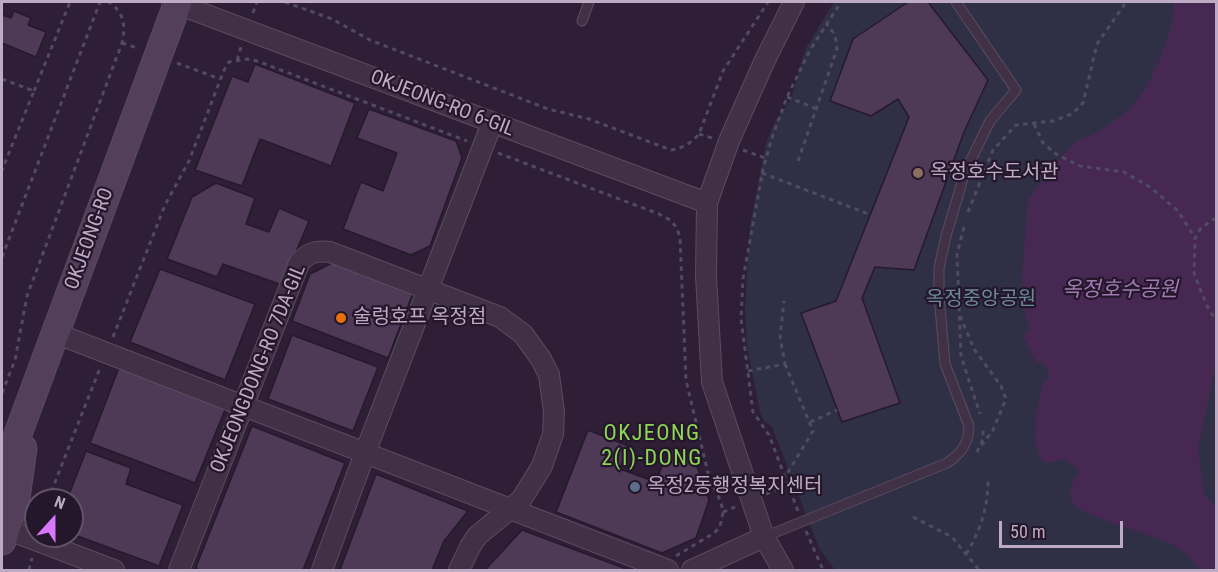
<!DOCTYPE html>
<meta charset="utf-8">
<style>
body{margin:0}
#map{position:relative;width:1218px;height:572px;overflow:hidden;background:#2e1e36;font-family:"Roboto Condensed",sans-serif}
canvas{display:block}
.frame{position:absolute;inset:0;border:3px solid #bdabc4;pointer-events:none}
.north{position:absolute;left:24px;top:488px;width:60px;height:60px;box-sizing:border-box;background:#25172b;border:2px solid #625268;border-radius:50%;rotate:21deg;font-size:16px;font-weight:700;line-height:24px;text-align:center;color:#bdabc4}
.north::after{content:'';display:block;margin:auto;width:21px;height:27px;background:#d877fc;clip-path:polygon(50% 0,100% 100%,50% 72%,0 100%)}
.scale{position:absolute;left:999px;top:521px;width:124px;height:27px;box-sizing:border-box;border:3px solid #bdabc4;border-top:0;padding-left:8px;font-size:18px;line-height:21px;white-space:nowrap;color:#bdabc4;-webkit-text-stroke:4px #25172b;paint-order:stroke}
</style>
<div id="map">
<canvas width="1218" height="572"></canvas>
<div class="frame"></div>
<div class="north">N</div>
<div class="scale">50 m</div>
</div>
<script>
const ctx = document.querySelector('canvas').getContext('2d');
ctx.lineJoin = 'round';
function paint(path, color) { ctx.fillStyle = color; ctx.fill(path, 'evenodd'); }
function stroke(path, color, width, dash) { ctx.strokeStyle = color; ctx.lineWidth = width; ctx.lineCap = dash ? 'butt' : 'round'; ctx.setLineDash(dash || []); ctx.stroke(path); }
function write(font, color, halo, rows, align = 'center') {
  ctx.font = font + ' "Roboto Condensed","Noto Sans KR",sans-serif'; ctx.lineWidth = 4.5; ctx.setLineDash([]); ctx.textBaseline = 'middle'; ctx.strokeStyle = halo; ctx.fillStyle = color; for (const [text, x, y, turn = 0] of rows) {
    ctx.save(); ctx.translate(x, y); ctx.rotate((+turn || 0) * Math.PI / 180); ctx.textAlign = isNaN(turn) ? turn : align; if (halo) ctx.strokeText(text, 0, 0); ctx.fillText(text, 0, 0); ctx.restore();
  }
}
paint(new Path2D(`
 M834,2H1216V570H835L819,548L772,427L764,421L760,412L747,347L745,309L750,226L766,144L774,123L791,99L805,50Z`), '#2f3046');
paint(new Path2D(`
 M1174,2H1216V362L1198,450L1204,493L1216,508V570H1200C1193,561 1184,550 1173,545C1148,533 1120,527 1095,516C1089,513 1082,512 1078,508C1064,498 1071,482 1080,472L1066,459L1046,463L1040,458L1035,442L1036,415L1043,384L1049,378L1046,365L1036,362L1023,336L1030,330L1024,309L1022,274L1028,200L1055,163L1076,142L1098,132L1128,111L1146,88L1160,58L1172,24Z`), '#462853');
const building = new Path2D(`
 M908,2H928L988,80L964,132L914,270L875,267L862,298L900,403L842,422L801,313L836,301L909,117L898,99L871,116L830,101L853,39Z
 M14,11L31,18L28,25L46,32L36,57L2,43V15L11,18Z
 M255,64L355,103L331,166L260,139L242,186L195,170L232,76L248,82Z
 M369,109L456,141L462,158L430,246L411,255L343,229L361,182L383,191L397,153L357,138Z
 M216,183L255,198L246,224L269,232L279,208L309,221L282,285L223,264L217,277L167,259L192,197Z
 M332,263L413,293L388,358L292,321L310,274Z
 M160,269L255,304L225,380L130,342Z
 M292,335L378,367L353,431L268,399Z
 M120,365L227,405L195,483L90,443Z
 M252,426L345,463L303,570H198L196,567Z
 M588,430L628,446L620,469L656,482L669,448L694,458L709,500L696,538L662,553L556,512Z
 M86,451L131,468L126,484L183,505L159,566L72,534V500H67Z
 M376,474L468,511L444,541L432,570H340Z
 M522,530L629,570H485Z`);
paint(building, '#4e3a57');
stroke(building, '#27192d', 1.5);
const lane = new Path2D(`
 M582,21L589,2
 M764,537L947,463C961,454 969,443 969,426L945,364L939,296V268L946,236L965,172L990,121L1016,90L956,2`);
const street = new Path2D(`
 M172,2L707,203
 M55,333L668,570
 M6,529L114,570
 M179,570L299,263C308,253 316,250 330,252L500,317L523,334L541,359L549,375L554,412L553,434L542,466L526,492L521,500L477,536L470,547L459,570
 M322,570L365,453L492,123
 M692,570L764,537
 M783,570L764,537L712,382L706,276L707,203L729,141L765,60L794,2`);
const secondary = new Path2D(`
 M2,477L178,2
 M2,541L16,498L23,448`);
stroke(lane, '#5b4c62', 11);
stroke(street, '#5b4c62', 22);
stroke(secondary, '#5b4c62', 29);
stroke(new Path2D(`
 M285,2L332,19L370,40L548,109L589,119L671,150C683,148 691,143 699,134L723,71L768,2
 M253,13L257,2
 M122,43L137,48
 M237,60L241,47
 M177,63L220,79
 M2,79L34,91L2,170
 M34,91L70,2
 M787,97L817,109
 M1034,124L1043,143L1056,154L1080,166L1124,172L1150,187L1178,211L1195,238
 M699,134L712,138
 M743,150L765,158
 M498,153L659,214L670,220L677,228L680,238L686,380L709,477L721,502L723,512L720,527L714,533L676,556
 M798,161L837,49L835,35L826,23
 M762,173L871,215
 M968,212L993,150L1016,125L1053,121L1072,114L1083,103L1097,44L1124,5V2
 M1216,220L1214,219L1201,228L1195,238L1194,273L1206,304L1216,321
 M964,227L957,254L961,356L980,414
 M2,257L100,2
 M960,316L974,349L1001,386L1006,399L993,430L981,446
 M113,337L165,205L189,161L224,70L229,62L247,59L257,61L467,141
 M785,364L813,431L785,477
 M748,371L785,364L780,337L784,301
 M2,393L15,360L27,296L122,43C126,25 124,13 109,2
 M810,422L837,410
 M977,452L983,439V427
 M766,494L788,485
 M48,500L100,368
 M798,511L769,435L753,412L741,319L743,279L763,169L773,135L787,97L810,50L841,2
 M723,512L735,507
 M913,517L952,537L979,570
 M806,531L823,570
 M966,554C981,530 988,507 988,479
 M29,570L32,558`), '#514a63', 3, [4.5, 4.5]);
stroke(lane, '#403147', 9);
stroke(street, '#403147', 20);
stroke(secondary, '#533f5a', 27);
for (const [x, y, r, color] of [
 [918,173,6,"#8d6e63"],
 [341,318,6,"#e8710a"],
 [635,487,6,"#5c6f8a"]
]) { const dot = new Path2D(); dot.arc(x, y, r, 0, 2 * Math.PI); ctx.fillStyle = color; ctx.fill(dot); stroke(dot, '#25172b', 2); }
write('20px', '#bdabc4', '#25172b', [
 ["OKJEONG-RO 6-GIL",442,104,21],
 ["OKJEONG-RO",90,239,-70],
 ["OKJEONGDONG-RO 7DA-GIL",259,369,-68]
]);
write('20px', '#bdabc4', '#25172b', [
 ["옥정호수도서관",930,173],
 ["술렁호프 옥정점",353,318],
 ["옥정2동행정복지센터",647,487]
], 'left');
write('20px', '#6a899a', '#25172b', [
 ["옥정중앙공원",981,300]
]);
write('italic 21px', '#a179b2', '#25172b', [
 ["옥정호수공원",1120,291]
]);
ctx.letterSpacing = '1.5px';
write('22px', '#8ed753', '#25172b', [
 ["OKJEONG",652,434],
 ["2(I)-DONG",652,459]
]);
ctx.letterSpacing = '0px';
</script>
